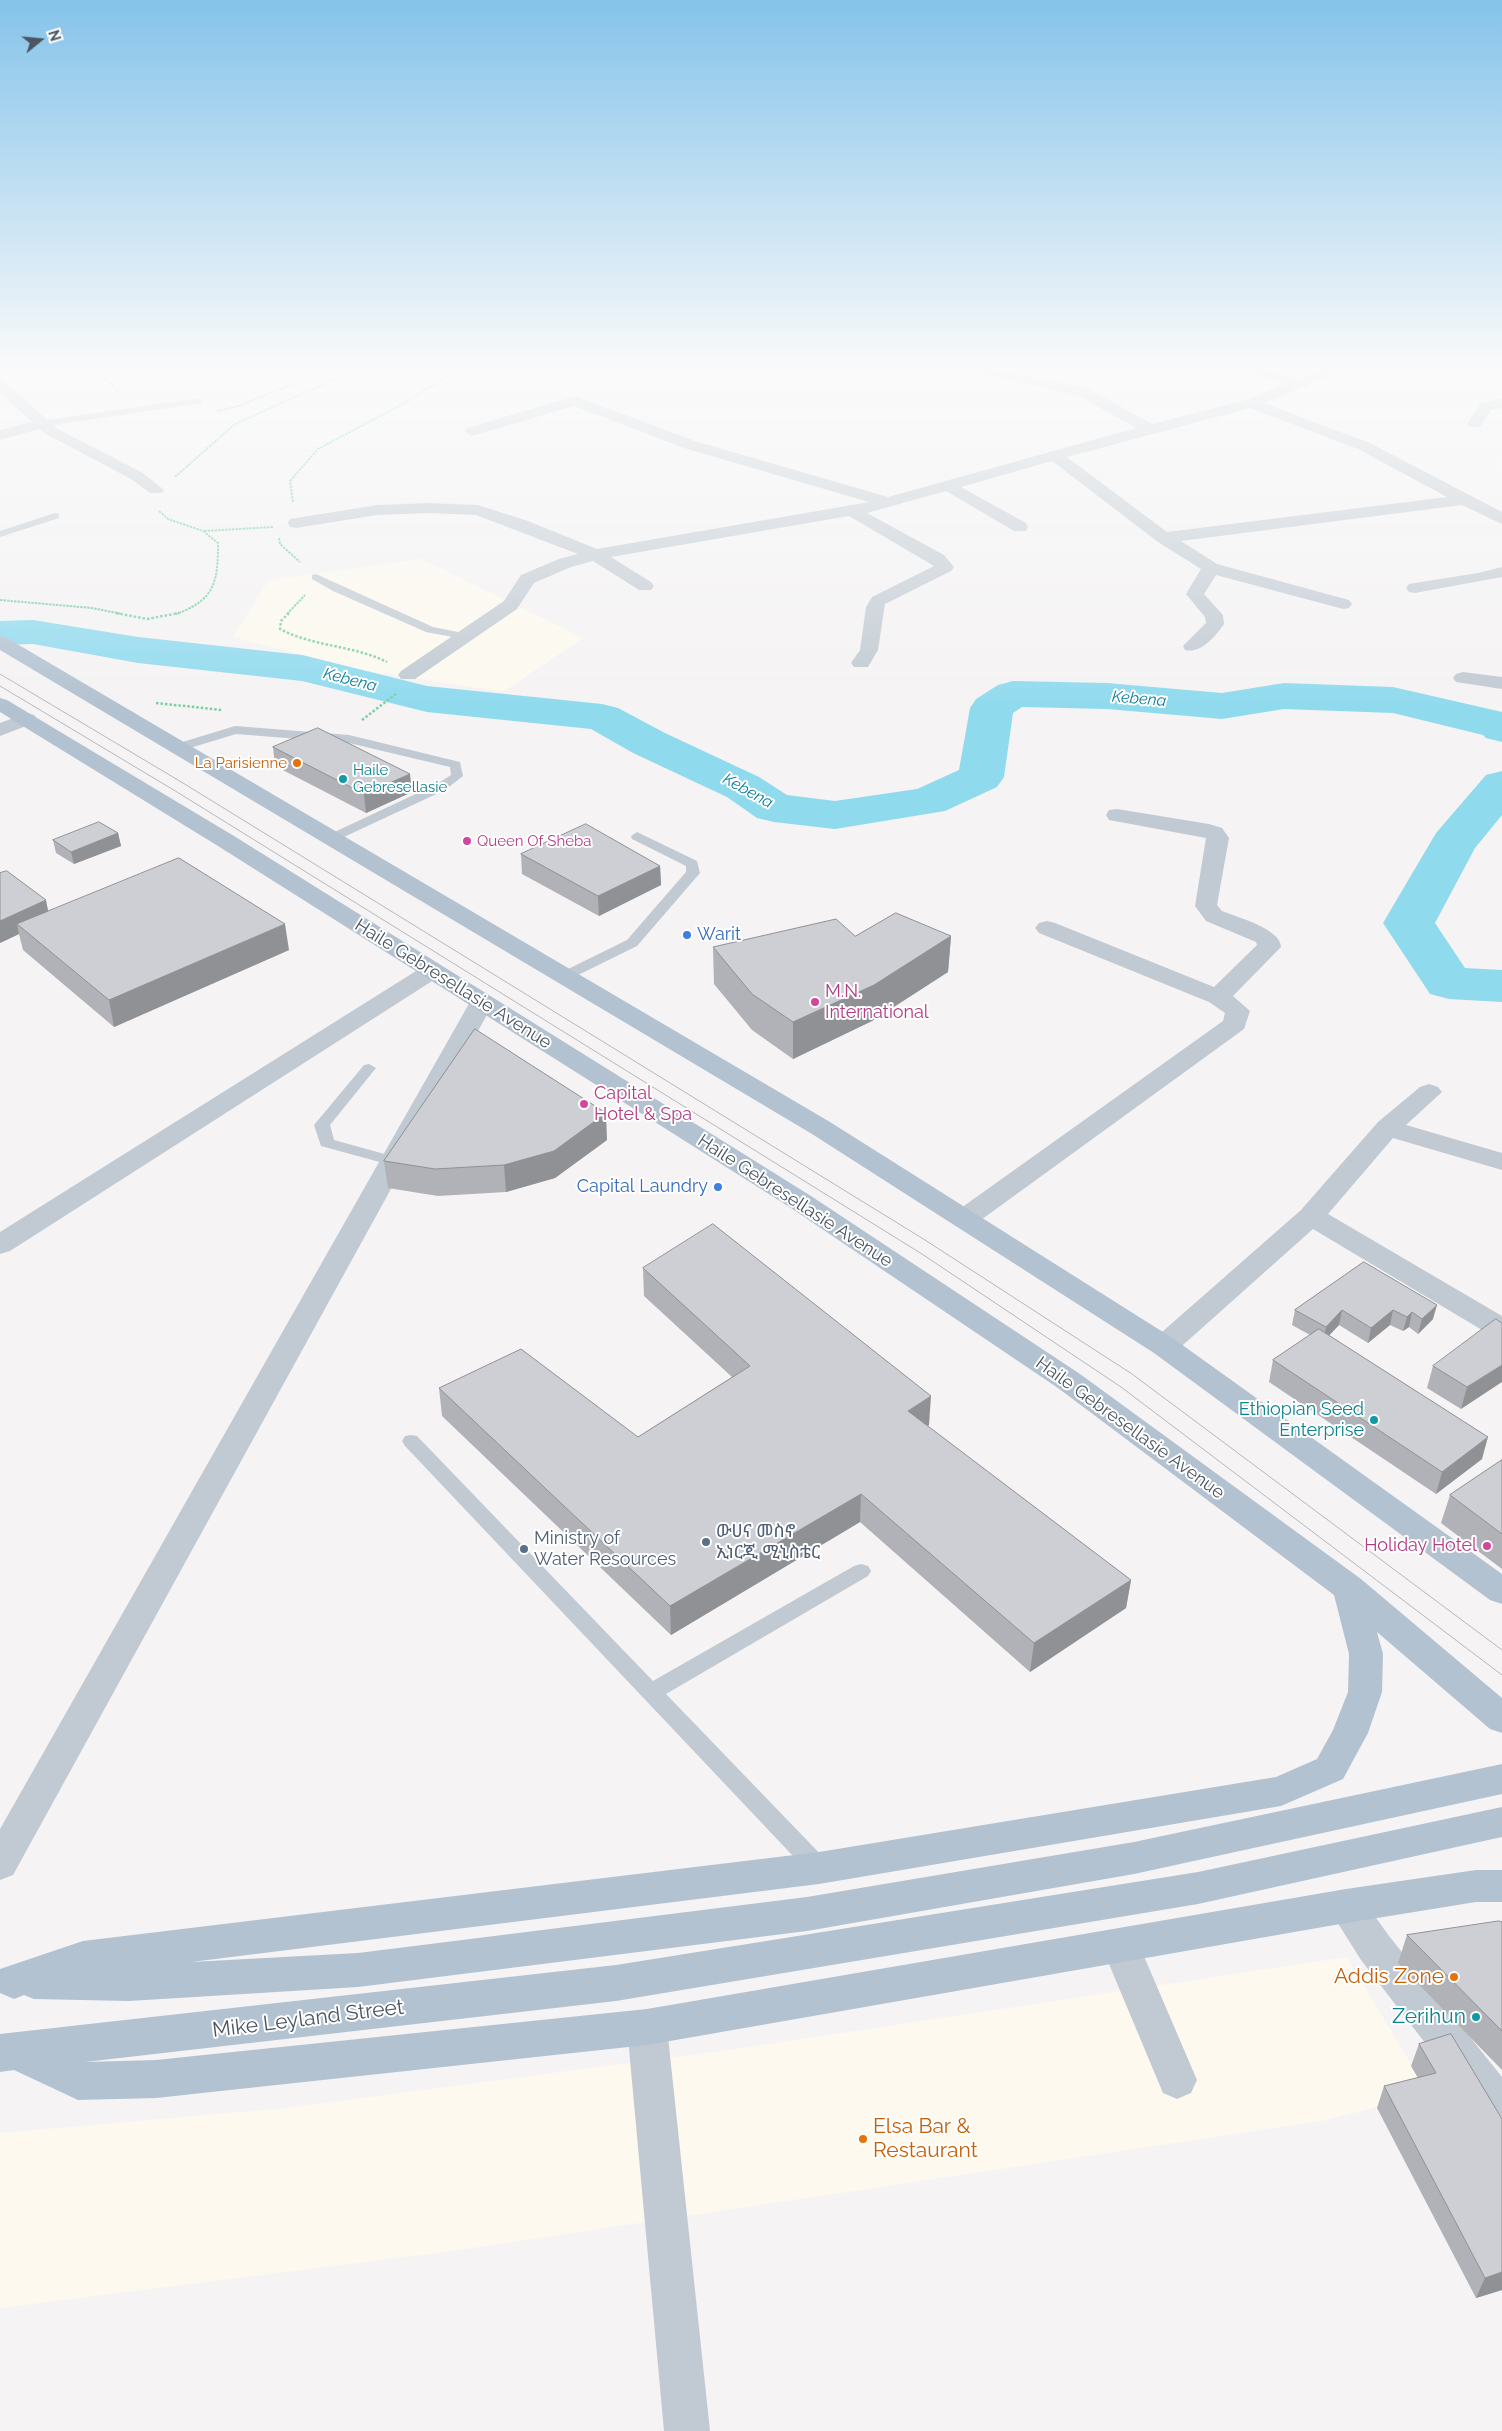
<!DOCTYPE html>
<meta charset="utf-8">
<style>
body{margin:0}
#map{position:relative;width:1502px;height:2431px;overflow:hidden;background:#f5f3f3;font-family:Raleway,sans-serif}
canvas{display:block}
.north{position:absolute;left:15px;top:15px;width:50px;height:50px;-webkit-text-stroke:4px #fff;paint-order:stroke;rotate:73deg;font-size:14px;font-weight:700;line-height:20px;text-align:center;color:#4a5661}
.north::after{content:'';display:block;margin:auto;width:18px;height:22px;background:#4a5661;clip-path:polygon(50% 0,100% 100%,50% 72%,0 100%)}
</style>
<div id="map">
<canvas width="1502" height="2431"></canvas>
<div class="north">N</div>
</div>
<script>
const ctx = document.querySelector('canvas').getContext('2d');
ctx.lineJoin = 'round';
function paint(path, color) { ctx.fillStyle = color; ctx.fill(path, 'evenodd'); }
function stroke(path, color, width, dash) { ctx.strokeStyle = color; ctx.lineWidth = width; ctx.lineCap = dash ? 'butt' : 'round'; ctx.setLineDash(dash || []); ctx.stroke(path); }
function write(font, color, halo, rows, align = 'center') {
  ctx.font = font + ' Raleway,"Noto Sans Ethiopic",sans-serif'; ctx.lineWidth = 4; ctx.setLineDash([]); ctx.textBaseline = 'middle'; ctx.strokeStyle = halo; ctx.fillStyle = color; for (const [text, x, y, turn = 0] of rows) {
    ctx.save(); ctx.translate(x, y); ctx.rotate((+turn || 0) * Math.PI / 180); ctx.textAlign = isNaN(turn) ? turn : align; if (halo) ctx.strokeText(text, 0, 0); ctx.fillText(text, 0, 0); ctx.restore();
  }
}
paint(new Path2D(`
 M421,559L583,638L503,692L362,670L233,637L269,580Z
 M1347,1957L1429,2094L1322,2121L446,2252L0,2308V2133L285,2108L728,2050Z`), '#fdf9ef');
paint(new Path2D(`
 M33,620L138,637L302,655L427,686L602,704L618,708L665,733L759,777L787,795L835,801L917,789L959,770L970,708L976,699L998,685L1013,681L1107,683L1222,693L1284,683L1393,687L1502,712V742L1486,738L1483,735L1393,713L1284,709L1222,719L1107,709L1022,707L1013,713L1004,777L997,787L945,811L835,829L774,822L757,818L727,797L633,753L591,729L427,712L302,681L138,663L33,644L0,645V621Z
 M1502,771V815L1475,848L1435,923L1465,968L1502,970V1002L1449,999L1430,994L1383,923L1436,833L1486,775Z`), '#90daee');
stroke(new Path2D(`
 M96,367V370L119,392
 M459,367L472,372
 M217,411L239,406L333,367
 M175,477L235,424L362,367
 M293,502L290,481L318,449L401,405L447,377L524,367
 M159,511L168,519L203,531L218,543C218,582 215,600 176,614
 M204,531L273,527
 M279,538L280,544L300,562
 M0,600L92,608L122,614
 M287,614L305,595`), '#7ad0a6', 2, [2.5, 1]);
stroke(new Path2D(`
 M116,613L147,619L179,613
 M289,613L281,621L280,629C314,647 353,645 387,662
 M156,703L222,710
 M362,720L397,693`), '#7ad0a6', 2.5, [2.5, 2]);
paint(new Path2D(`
 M199,398L203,401L202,403L41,427L36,424L41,421Z
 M55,513L59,514V518L0,537V531Z
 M316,574L433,627L463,633L469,636L463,639L426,632L333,591L312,579V575Z
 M235,726L349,735L460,762L463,776L445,790L331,843L325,839L326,836L437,784L451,775L450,767L349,743L236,734L180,751L174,747L176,744Z
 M637,832L697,861L700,873L637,946L570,979H560L558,976L560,973L627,940L686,872V866L632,839L631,836Z
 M369,1064L376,1068L330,1125L334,1140L399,1158L401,1161L399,1164H387L321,1146L314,1125L364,1065Z
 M411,1435L417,1436L653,1681L854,1566L861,1564L868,1566L871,1571L868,1576L666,1694L827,1861L830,1868L827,1875L819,1878L811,1875L405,1446L402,1441L405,1436Z`), '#c1cad2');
paint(new Path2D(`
 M962,367H986L1087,388L1152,424L1246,400L1285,384L1242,370L1240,367H1262L1298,379L1327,367H1347L1345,370L1264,403L1370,443L1502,512V524L1462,505L1181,541L1217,564L1349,600L1352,604L1349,608L1343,609L1216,575L1204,594L1223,615L1224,624C1216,636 1201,654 1185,650L1183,646L1206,623L1205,617L1186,594L1201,569L1158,542L1052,461L961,487L1026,523L1028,527L1026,531H1014L946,491L867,513L944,555L954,567L951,571L885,604L878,650L868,667H854L851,663L860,650L866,607L872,597L934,566L849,516L611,557L651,582L654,586L651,590H639L593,561L571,567L534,583L517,609L415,679H401L398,675L401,671L504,601L521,575L559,559L578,554L476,515L429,513L377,515L296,528L290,527L288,523L290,519L296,518L377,505L429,503L478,505L528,521L597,549L869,502L684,448L574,406L472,436L464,431L467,428L575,396L695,441L888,497L1136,428L1077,395L979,374L962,373L960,370ZM1250,408L1358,449L1447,497L1167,532L1067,457Z
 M0,381L5,382L56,428L143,473L164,490L162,493H150L131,479L46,434L40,429L0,440V430L32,422L0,393Z
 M1502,398V408L1491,410L1480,427H1470L1467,424L1480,404Z
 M1502,567V577L1415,593L1409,592L1406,588L1409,584L1415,583L1478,573Z
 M1463,672L1502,677V689L1456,682L1453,678L1456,674Z
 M27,713L34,715L37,719L34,723L0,736V723Z
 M1117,809L1209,824L1222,828L1229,838L1217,905L1222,911C1237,917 1281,929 1281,947L1233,996L1250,1011L1244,1029L974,1225L964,1228L954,1225L950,1219L954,1213L1223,1021L1225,1013L1209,1002L1039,933L1035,928L1039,923L1047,921L1055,923L1214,987L1257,945L1256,942L1206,921L1195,906L1206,838L1109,820L1106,815L1109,810Z
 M432,964L440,966L444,971L440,976L10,1251L0,1254V1232L424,966Z
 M482,995L491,997L494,1002L13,1875L0,1880V1829L470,1002L473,997Z
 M1429,1084L1438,1087L1442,1092L1406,1125L1502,1153V1170L1393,1138L1328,1214L1502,1316V1339L1492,1336L1313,1229L1174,1353L1164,1356L1154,1353L1149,1346L1154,1339L1301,1210L1378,1122L1420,1087Z
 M1346,1889L1359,1894L1389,1936L1502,2077V2128L1487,2123L1361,1960L1327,1906L1333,1894Z
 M1120,1928L1134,1933L1197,2080L1191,2093L1177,2099L1163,2093L1101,1945L1106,1933Z
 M647,2009L661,2014L667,2027L710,2431H664L627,2027L633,2014Z`), '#c1cad2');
paint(new Path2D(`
 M0,636L7,638L830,1122L1174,1339L1502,1574V1604L1490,1600L1154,1353L812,1134L0,650Z
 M0,698L7,700L234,836L811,1196L1080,1374L1361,1579L1502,1698V1733L1490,1729L1377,1632L1383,1654L1382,1692L1368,1733L1343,1779L1281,1806L819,1884L191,1962L358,1953L807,1897L1134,1842L1502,1764V1794L1134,1874L807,1931L358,1987L129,2001L34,1999L24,1995L14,1999L0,1993V1969L83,1941L819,1852L1276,1777L1317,1759L1333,1730L1348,1692L1349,1654L1334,1595L1058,1388L791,1208L218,846L0,712Z
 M1502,1807V1837L1198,1904L616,2001L85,2062L156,2060L647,2009L1346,1889L1476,1870H1502V1902H1476L1346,1923L647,2045L156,2098L78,2100L14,2070L0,2072V2034L616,1965L1198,1872Z`), '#b3c2d1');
stroke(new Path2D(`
 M0,674L183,783L925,1240L1132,1374L1502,1650
 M0,686L177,792L922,1254L1121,1387L1502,1675`), '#b5b8bd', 1);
paint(new Path2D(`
 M273,747L412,792L366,813L275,766Z
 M118,833L121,846L74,864L56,853L53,840Z
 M521,854L660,866L661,885L599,916L522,874Z
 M0,873L48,911L289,950L114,1027L23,950L19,934L0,943Z
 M951,936L948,972L872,1021L793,1059L752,1030L714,984L713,947Z
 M607,1140L555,1178L506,1192L438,1196L388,1188L384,1161Z
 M1364,1262L1433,1319L1418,1334L1409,1327L1403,1331L1390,1325L1368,1343L1339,1325L1329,1335L1482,1459L1436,1494L1269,1382L1273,1360L1310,1335L1292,1325L1295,1310Z
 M643,1268L929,1425L927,1426L1131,1580L1126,1608L1030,1672L860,1522L671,1635L442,1416L439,1388L638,1437L732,1377L644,1296Z
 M1502,1323L1461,1409L1427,1388L1433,1366Z
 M1502,1460V1569L1441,1523L1450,1495Z
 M1502,1922V2070L1398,1963L1407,1935Z
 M1419,2044L1502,2119V2290L1476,2298L1377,2108L1384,2086L1418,2078L1411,2066Z`), '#b0b2b7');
paint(new Path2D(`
 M410,774L412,792L366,813L364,794Z
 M118,833L121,846L74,864L71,852Z
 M660,866L661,885L599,916L598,896Z
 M46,900L50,920L17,924L19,934L0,943V921Z
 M285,924L289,950L114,1027L109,1000Z
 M951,936L948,972L872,1021L793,1059V1022Z
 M606,1113L607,1140L555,1178L506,1192L504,1165Z
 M1437,1305L1433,1319L1418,1334L1422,1319Z
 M1342,1310L1339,1325L1323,1342L1326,1327Z
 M1393,1310L1390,1325L1368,1343L1371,1328Z
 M1412,1312L1409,1327L1403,1331L1407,1317Z
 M1502,1365V1382L1461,1409L1467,1387Z
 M931,1396L929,1425L906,1439L908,1411Z
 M1488,1437L1482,1459L1436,1494L1442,1472Z
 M861,1494L860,1522L671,1635L670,1606Z
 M1131,1580L1126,1608L1030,1672L1034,1643Z
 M1502,2272V2290L1476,2298L1485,2278Z`), '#909195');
const building = new Path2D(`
 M318,728L410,774L364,794L273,747Z
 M99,822L118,833L71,852L53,840Z
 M586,824L660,866L598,896L521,854Z
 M179,858L285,924L109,1000L17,924Z
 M7,871L46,900L0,921V873Z
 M896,913L951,936L874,985L793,1022L752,994L713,947L836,919L855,936Z
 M475,1029L606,1113L554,1151L504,1165L435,1169L384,1161Z
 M713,1224L931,1396L908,1411L1131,1580L1034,1643L861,1494L670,1606L439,1388L521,1349L638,1437L750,1366L643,1268Z
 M1364,1262L1437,1305L1422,1319L1412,1312L1407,1317L1393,1310L1371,1328L1342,1310L1326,1327L1295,1310Z
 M1496,1319L1502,1323V1365L1467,1387L1433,1366Z
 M1319,1329L1488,1437L1442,1472L1273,1360Z
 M1502,1460V1534L1450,1495Z
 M1499,1921L1502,1922V2031L1407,1935Z
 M1451,2034L1502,2119V2272L1485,2278L1384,2086L1436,2073L1419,2044Z`);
paint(building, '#cdcfd5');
stroke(building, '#909195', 1);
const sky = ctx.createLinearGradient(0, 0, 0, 707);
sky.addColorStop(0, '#85c3ea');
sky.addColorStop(0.52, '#fafafa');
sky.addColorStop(1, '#fafafa00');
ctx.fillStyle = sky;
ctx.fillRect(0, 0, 1502, 707);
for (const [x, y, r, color] of [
 [297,763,5,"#e8710a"],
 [343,779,5,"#0f9aa8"],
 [467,841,5,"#d1479c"],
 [687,935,5,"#3f7fe0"],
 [815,1002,5,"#d1479c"],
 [584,1104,5,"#d1479c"],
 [718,1187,5,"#3f7fe0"],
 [1374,1420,5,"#0f9aa8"],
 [706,1542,5,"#5c6f8a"],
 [1487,1546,5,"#d1479c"],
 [524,1549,5,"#5c6f8a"],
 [1454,1977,5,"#e8710a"],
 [1476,2017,5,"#0f9aa8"],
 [863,2139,5,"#e8710a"]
]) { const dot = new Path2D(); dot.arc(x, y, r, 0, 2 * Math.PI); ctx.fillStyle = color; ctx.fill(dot); stroke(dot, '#fff', 2); }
write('15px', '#c56008', '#fff', [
 ["La Parisienne",287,763]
], 'right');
write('15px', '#0d838f', '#fff', [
 ["Haile",353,770],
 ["Gebresellasie",353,787]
], 'left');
write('15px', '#b23c85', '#fff', [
 ["Queen Of Sheba",477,841]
], 'left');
write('italic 16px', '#0c7c9b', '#fff', [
 ["Kebena",350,680,14],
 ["Kebena",1139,699,5],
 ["Kebena",748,791,29]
]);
write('18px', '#366cbe', '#fff', [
 ["Warit",697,935],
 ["Capital Laundry",708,1187,"right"]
], 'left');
write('18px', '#4a5661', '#fff', [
 ["Haile Gebresellasie Avenue",453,984,32],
 ["Haile Gebresellasie Avenue",795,1201,33],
 ["Haile Gebresellasie Avenue",1130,1428,36]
]);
write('18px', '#b23c85', '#fff', [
 ["M.N.",825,992],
 ["International",825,1013],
 ["Capital",594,1094],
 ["Hotel & Spa",594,1115],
 ["Holiday Hotel",1477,1546,"right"]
], 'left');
write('18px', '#0d838f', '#fff', [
 ["Ethiopian Seed",1364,1410],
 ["Enterprise",1364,1431]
], 'right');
write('18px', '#4e5e75', '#fff', [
 ["ውሀና መስኖ",716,1532],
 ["ኢነርጂ ሚኒስቴር",716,1553],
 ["Ministry of",534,1539],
 ["Water Resources",534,1560]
], 'left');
write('21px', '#c56008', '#fff', [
 ["Addis Zone",1444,1977],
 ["Elsa Bar &",873,2127,"left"],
 ["Restaurant",873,2151,"left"]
], 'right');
write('21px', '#0d838f', '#fff', [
 ["Zerihun",1466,2017]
], 'right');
write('21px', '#4a5661', '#fff', [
 ["Mike Leyland Street",308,2019,-7]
]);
</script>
